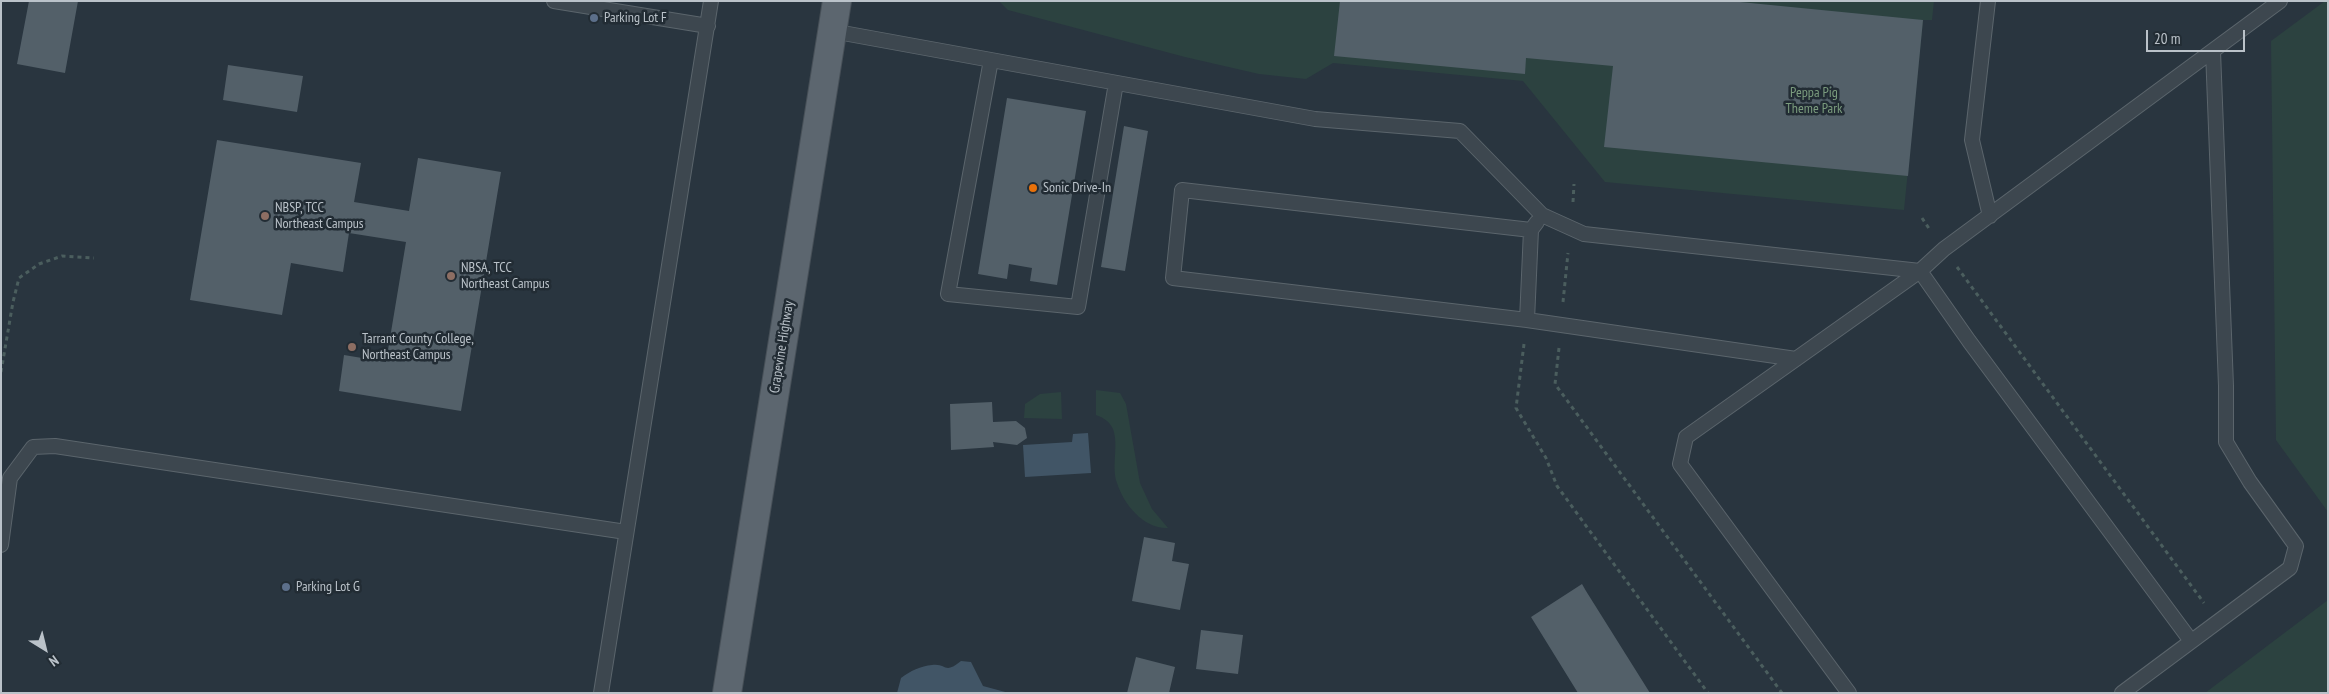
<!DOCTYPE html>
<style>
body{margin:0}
#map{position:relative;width:2329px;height:694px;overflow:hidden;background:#29353f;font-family:"PT Sans Narrow",sans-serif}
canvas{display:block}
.frame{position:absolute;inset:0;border:2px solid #bac2c9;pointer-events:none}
.north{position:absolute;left:20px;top:624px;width:50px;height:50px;-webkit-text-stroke:4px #222c34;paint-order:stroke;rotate:144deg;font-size:14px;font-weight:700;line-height:20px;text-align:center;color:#bac2c9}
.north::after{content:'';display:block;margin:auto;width:18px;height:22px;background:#bac2c9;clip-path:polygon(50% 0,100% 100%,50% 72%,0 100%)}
.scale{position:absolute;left:2146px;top:30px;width:99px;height:22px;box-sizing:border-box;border:2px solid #bac2c9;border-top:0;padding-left:6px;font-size:15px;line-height:18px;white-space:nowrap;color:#bac2c9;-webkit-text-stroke:4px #222c34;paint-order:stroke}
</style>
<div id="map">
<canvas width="2329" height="694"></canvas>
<div class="frame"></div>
<div class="north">N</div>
<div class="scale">20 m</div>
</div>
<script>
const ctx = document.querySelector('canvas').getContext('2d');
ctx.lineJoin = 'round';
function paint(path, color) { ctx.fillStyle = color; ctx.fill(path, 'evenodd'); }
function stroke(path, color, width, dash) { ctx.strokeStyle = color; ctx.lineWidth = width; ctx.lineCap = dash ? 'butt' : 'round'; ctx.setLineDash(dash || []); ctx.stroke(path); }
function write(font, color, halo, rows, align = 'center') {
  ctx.font = font + ' "PT Sans Narrow",sans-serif'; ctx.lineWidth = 5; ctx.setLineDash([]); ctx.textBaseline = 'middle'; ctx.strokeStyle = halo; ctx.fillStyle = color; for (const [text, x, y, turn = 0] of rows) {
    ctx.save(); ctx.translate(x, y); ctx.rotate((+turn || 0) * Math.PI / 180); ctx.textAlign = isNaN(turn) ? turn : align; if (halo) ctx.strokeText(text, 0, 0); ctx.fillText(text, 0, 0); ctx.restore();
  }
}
paint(new Path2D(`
 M999,1H1934L1932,20H1923L1904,210L1605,182L1523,81L1333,63L1306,79L1259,74L1185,57L1008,10Z
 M2325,1H2328V512L2276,440L2271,41Z
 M1096,390L1120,393L1126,404L1140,483L1152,509L1168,528C1144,529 1124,505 1117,483C1111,467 1119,445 1113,429C1109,421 1104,418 1096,415Z
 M1061,392L1062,419L1024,418L1025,404L1040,394Z
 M2328,600V693H2205Z`), '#2c4240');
paint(new Path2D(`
 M1088,433L1091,473L1025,477L1023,445L1072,442L1073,434Z
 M961,661L971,662L983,686L1009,693H897L901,678C910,671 921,666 932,665C947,663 944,675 961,661Z`), '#415566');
paint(new Path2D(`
 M29,1H78L65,73L17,64Z
 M1340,1H1730L1923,20L1908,176L1604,147L1613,66L1526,58L1525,74L1334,56Z
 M228,65L303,76L297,112L223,100Z
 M1007,98L1086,111L1057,285L1030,281L1032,268L1009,264L1007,279L978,274Z
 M1124,126L1148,131L1125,271L1101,267Z
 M217,140L361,163L354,202L409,211L418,158L501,172L461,411L339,391L344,355L386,362L406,242L349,233L343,272L291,263L282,315L190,300Z
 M992,402L993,422L1016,421L1025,428L1027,438L1017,445L993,442L994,447L951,450L950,404Z
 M1144,537L1175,543L1172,561L1189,564L1180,610L1132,601Z
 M1582,584L1586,591L1650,693H1578L1531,617Z
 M1201,630L1243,635L1238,674L1196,669Z
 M1136,657L1175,667L1169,693H1127Z`), '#536069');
const service = new Path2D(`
 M554,1L708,26
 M1988,1L1972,140L1990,216
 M832,31L1315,119L1460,131L1542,215L1584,234L1920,271L1969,341L2191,641
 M991,60L948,294L1078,307L1116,83
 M1531,230L1182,190L1173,278L1527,320L1796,359
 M1527,320L1531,230L1537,222
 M1,545L10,478L33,447L55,446L626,532
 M601,693L711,1
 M1849,693L1680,464L1686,437L1920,271L1944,249L2280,1
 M2122,693L2290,568L2296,546L2250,482L2226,442V386L2213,51`);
const primary = new Path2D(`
 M727,693L837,1`);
stroke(service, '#5b656c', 16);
stroke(primary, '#475058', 30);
stroke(new Path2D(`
 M1573,202L1574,184
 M1922,218L1930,230
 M1957,267L2204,603
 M1563,302L1568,253
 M1524,344L1516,408L1546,458L1557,486L1708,693
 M1559,348L1555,384L1782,693
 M1,372L13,302L19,278L39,264L62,256L94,258`), '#4b5e5e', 3, [4, 4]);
stroke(service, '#3d474f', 14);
stroke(primary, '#5c666f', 28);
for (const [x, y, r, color] of [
 [594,18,5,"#5c6f8a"],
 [1033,188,5,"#e8710a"],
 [265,216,5,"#8d6e63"],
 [451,276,5,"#8d6e63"],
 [352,347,5,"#8d6e63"],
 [286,587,5,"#5c6f8a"]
]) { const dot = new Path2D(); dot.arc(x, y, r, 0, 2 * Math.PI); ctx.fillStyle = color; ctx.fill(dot); stroke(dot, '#222c34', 2); }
write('14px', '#bac2c9', '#222c34', [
 ["Parking Lot F",604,18],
 ["Sonic Drive-In",1043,188],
 ["NBSP, TCC",275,208],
 ["Northeast Campus",275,224],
 ["NBSA, TCC",461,268],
 ["Northeast Campus",461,284],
 ["Tarrant County College,",362,339],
 ["Northeast Campus",362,355],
 ["Parking Lot G",296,587]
], 'left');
write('14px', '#7b9c7e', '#222c34', [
 ["Peppa Pig",1814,93],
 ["Theme Park",1814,109]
]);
write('14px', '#bac2c9', '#222c34', [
 ["Grapevine Highway",782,347,-81]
]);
</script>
